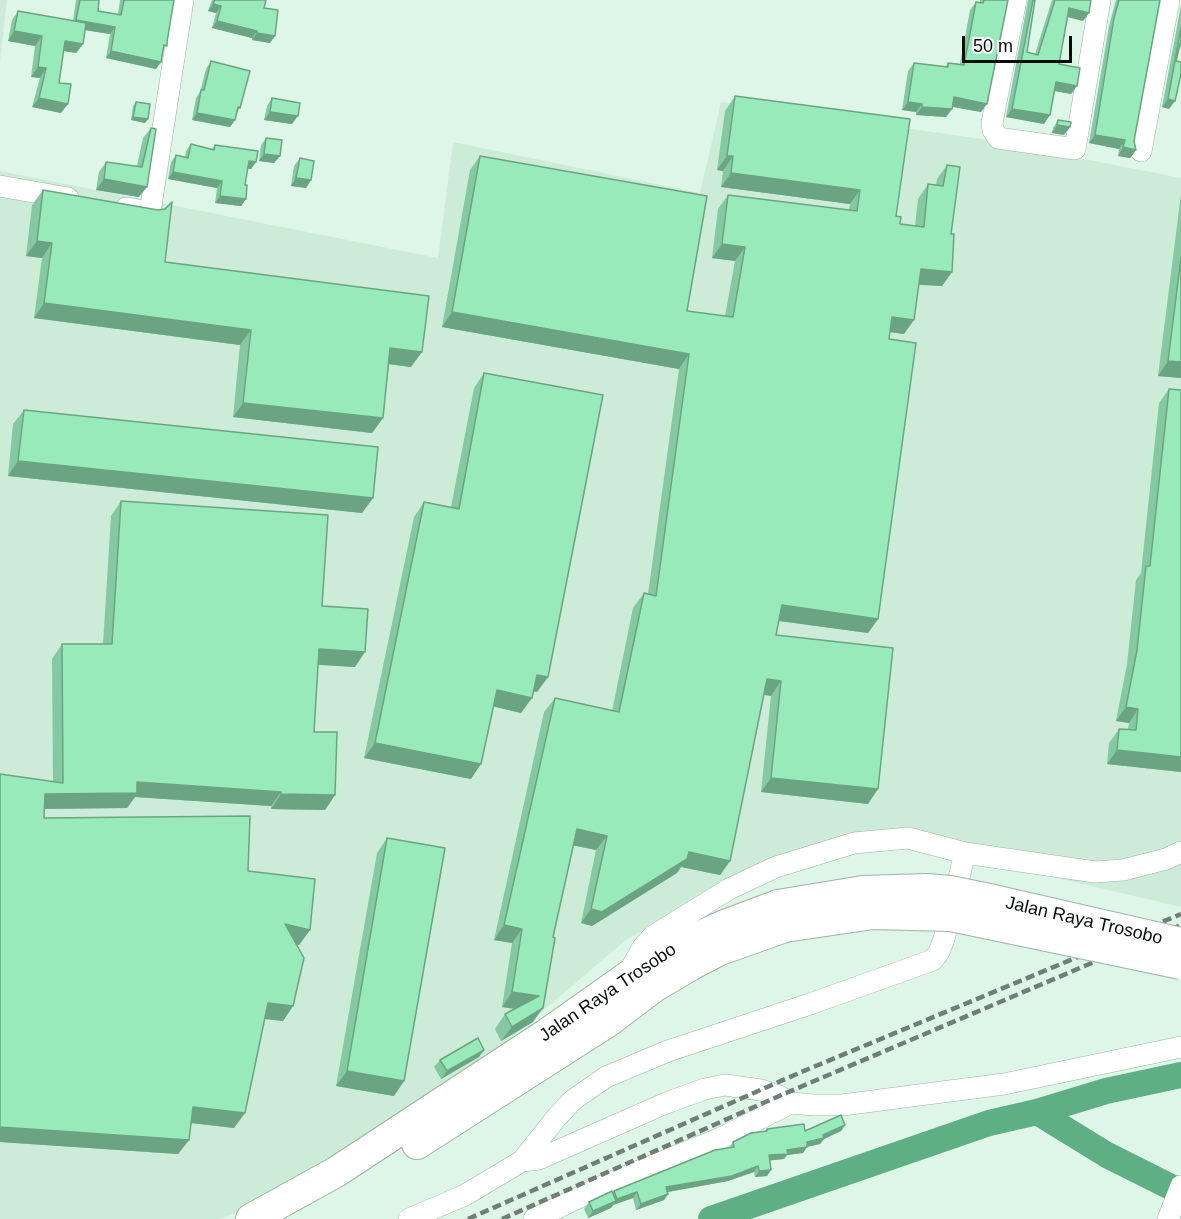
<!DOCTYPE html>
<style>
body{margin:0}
#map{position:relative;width:1181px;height:1219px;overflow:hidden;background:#def6e7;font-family:Helvetica,sans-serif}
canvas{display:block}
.scale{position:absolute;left:962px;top:36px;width:110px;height:27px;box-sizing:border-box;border:3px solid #070e0a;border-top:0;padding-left:8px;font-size:18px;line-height:21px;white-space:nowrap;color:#070e0a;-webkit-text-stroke:4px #fff;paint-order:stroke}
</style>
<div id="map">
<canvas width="1181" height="1219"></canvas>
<div class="scale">50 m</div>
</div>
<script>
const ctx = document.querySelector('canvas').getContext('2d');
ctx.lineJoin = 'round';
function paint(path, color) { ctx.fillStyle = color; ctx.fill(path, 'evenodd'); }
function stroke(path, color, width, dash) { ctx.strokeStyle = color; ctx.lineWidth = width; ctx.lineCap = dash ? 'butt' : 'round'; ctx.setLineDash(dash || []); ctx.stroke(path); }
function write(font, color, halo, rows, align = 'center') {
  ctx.font = font + ' Helvetica,sans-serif'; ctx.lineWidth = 4.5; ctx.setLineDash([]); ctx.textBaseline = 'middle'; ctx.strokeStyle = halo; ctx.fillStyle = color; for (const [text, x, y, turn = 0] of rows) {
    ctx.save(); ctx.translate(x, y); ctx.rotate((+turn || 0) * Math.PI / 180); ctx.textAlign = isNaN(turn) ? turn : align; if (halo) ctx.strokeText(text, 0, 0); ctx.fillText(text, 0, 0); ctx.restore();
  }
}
paint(new Path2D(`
 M0,0H7L0,62Z
 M721,102L982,139L1181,178V907L1002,865L902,832L732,880L627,939L456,1085L240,1211L220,1219H0V171L438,258L453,142L700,193Z`), '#ccecd8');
stroke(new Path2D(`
 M1037,1112L1106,1091L1181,1075
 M711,1219L989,1123L1037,1112L1107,1155L1181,1192`), '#5eaf83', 26);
const minor = new Path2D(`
 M1016,0L992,123L993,130L998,138L1075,149L1100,0
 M1141,151L1169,0
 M0,186L68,198
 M126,208L150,212L183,0
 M629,972L643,947L653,936L729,889L776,867L854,843L908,838L965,853L1095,872L1123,870L1166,859L1181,852
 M522,1161L539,1159L666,1103L705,1089L725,1085L761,1090L779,1096L791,1103L814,1105H842L1004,1084L1181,1047
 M409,1219L465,1195L522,1161L556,1118L573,1100L606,1077L668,1051L810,1004L933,960L939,952L944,939L965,853
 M534,1219L607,1184L721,1138L791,1103
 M1168,1219L1181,1186`);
const highway = new Path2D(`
 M417,1144L609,1021L654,987L693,964L720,950L785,927
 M251,1219L336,1172L545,1035L657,956L722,926L778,905`);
stroke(minor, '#9cb3a5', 22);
stroke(highway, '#9cb3a5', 32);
stroke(minor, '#fff', 21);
stroke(highway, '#fff', 30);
stroke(new Path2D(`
 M468,1219L799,1073L1181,914
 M502,1219L779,1096L1181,925`), '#707f76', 4.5, [9, 4.5]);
const highwayBridge = new Path2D(`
 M778,905L863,891L927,889L950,891L994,900L1181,943
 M785,927L873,914L951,916L1181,964`);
stroke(highwayBridge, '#9cb3a5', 32, []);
stroke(highwayBridge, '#fff', 30);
paint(new Path2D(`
 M76,0H99L98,11L118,14L120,0H174L163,50L156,69L106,58L110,34L85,30L83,44L76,53L63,51L59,83L61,113L32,107L40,78L31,77L35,46L8,41L12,20L18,11L73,21Z
 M212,0H266L264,8L270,43L252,40V38L212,28L216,13L208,11Z
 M980,0H1008L981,112L953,107L946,117L916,115V112L902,110L908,71L914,63L945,67L948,63L960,64L970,10L976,2L980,3Z
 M1028,0H1035L1027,52L1035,54L1052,0H1091L1089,13L1083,21L1068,17L1059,64L1077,86L1071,94L1054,91L1044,124L1006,117Z
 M1116,0H1160L1134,141L1136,150L1130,158L1118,156L1119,149L1089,143L1109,26Z
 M1181,5V47H1180L1176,61L1179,83L1169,109L1162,107Z
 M211,61L240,108L237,113L235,120L230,127L192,120L196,98L200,92L206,69Z
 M735,96L896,216L900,224L915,226L918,199L928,184L936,185L937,179L947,165L951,234L952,272L942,286L919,285L904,334L890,332L878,619L868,633L779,621L776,635L868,804L761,792L771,696L764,695L730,861L720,875L681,867L677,873L592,926L581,923L596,850L573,845L533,1022L501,1041L495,1029L505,1014L515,1009L502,1007L512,943L494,940L544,712L555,698L612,711L633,608L644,593L648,594L679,369L442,327L470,170L480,156L687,311L725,316L735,261L712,258L718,209L728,195L849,210L850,204L721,187L723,171L717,170L725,111Z
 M272,98L292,124L264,120L267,106Z
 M136,102L145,123L131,120L133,106Z
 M1058,120L1064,135L1052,133L1053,128Z
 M151,128L139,197L96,190L99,172L106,162L137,166L143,138Z
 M266,138L280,156L274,163L259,161L261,145Z
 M191,144L212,149L215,145L256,162L251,169H248L245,185L246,199L241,206L215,203L217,188L168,179L171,162L176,155L185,157L186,151Z
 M300,158L311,180L306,188L291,186L294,166Z
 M43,190L165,262L411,367L389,364L383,418L372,433L233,417L240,345L34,318L42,258L26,256L32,205Z
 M1181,194V378L1158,376Z
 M484,373L548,677L537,692L533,691L532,698L521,713L493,706L471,779L364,758L414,517L424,502L451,507L474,388Z
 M1169,389L1181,390V772L1107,764L1109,743L1119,729H1128L1129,723L1116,721L1127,664L1136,580L1141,573L1159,403Z
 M24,410L373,498L362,513L8,476L13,424Z
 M121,501L322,606L355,667L318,665L314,732L335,795L325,810L271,809V806L135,797L127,808L44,809V818L248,871L310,930L299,945L296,944L293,1006L283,1021L265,1019L234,1128L191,1123L189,1140L178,1154L0,1142V774L53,782L52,659L62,644H103L111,516Z
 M387,838L404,1081L394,1096L336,1086L377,853Z
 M479,1057L441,1079L434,1067L440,1060Z
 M845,1125L841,1131L824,1139L820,1144L807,1147L803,1153L787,1155L784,1159L770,1160L771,1170L767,1176L755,1177L754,1172L728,1181L668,1192V1194L664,1200L636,1210L633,1198L613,1205L611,1208L588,1218L584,1209L589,1202L613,1193L614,1191L730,1147L733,1142L765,1131L767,1129L805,1131Z`), '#84c9a1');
paint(new Path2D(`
 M213,4L221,6L216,13L208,11Z
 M1069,8L1089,13L1083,21L1064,16Z
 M76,20L115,27L110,34L71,28Z
 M217,21L257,31L252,38L212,28Z
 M14,31L42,36L35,46L8,41Z
 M257,33L275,36L270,43L252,40Z
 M65,41L83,44L76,53L58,50Z
 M111,51L161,62L156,69L106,58Z
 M38,67L46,68L40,78L31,77Z
 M1056,82L1077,86L1071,94L1050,90Z
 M954,97L987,104L981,112L948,106Z
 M39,98L68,104L61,113L32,107Z
 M1168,99L1175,101L1169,109L1162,107Z
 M908,102L922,104L916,112L902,110Z
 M922,107L952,109L946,117L916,115Z
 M1012,109L1050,115L1044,124L1006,117Z
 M270,112L298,116L292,124L264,120Z
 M197,113L235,120L230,127L192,120Z
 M133,117L148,119L145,123L131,120Z
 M1057,125L1070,127L1064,135L1052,133Z
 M1095,135L1125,140L1119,149L1089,143Z
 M1123,147L1136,150L1130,158L1118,156Z
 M264,154L280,156L274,163L259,161Z
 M727,156H733L723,171L717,170Z
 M249,161L256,162L251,169L244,168Z
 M173,172L222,181L217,188L168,179Z
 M731,173L860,190L850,204L721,187Z
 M296,178L311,180L306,188L291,186Z
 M104,179L147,187L139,197L96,190Z
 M220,196L246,199L241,206L215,203Z
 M37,241L52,243L42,258L26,256Z
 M722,244L745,247L735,261L712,258Z
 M921,269L952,272L942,286L910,284Z
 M44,303L251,330L240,345L34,318Z
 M452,312L689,354L679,369L442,327Z
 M892,317L914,320L904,334L882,331Z
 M390,348L422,352L411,367L380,363Z
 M1168,361L1181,362V378L1158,376Z
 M243,403L383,418L372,433L233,417Z
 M18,461L373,498L362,513L8,476Z
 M782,605L878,619L868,633L772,620Z
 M319,649L365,652L355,667L309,664Z
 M537,675L548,677L537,692L527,690Z
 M767,679L781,681L771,696L757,693Z
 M497,690L532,698L521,713L487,705Z
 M1126,707L1138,709L1129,723L1116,721Z
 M375,743L481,764L471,779L364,758Z
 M1117,750L1181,757V772L1107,764Z
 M771,778L878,789L868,804L761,792Z
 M137,782L281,792L271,806L135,797L127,808L34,809L45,794Z
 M281,794L335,795L325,810L271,809Z
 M577,829L607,836L596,850L566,844Z
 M689,852L730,861L720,875L681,867L677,873L592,926L581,923L591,909Z
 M285,924L310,930L299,945L275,939Z
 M504,925L522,929L512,943L494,940Z
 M512,992L539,996L529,1011L502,1007Z
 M268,1003L293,1006L283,1021L258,1018Z
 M543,1008L533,1022L501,1041L512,1027Z
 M484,1050L479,1057L441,1079L447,1071Z
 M347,1071L404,1081L394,1096L336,1086Z
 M193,1107L245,1113L234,1128L183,1122Z
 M845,1125L841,1131L824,1139L820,1144L806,1147H807L803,1153L787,1155L784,1159L765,1161L769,1155L787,1150Z
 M0,1127L189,1140L178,1154L0,1142Z
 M758,1166L754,1172L728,1181L662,1193L666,1187Z
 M771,1170L767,1176L755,1177L759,1171Z
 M637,1192L633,1198L613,1205L617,1199Z
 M668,1194L664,1200L636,1210L641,1204Z
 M616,1201L611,1208L588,1218L593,1211Z`), '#6ba483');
const building = new Path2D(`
 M80,0H99L98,11L121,15L124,0H174L167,42V46L164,45L161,62L111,51L115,27L76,20Z
 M215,0H266L264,8L278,10L275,36L257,33V31L217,21L221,6L213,4Z
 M984,0H1008L987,104L954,97L952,109L922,107V104L908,102L914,63L948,67V63L964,65L976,2L983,3Z
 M1033,0H1035L1027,52L1038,55L1055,0H1091L1089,13L1069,8L1059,64L1080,68L1077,86L1056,82L1050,115L1012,109Z
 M1119,0H1160L1134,141L1136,150L1123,147L1125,140L1095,135L1114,18Z
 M18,11L86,23L83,44L65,41L59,83L71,84L68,104L39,98L46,68L38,67L42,36L14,31Z
 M1181,28V40L1176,61L1181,62V74L1175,101L1168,99Z
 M211,61L250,71L240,108L238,107L235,120L197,113L201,90H204Z
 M735,96L910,119L896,216L901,217L900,224L924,227L928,184L943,186L947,165L960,167L951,234H954L952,272L921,269L914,320L892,317L889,339L916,343L878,619L782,605L776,635L893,648L878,789L771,778L781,681L767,679L730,861L689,852L687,859L602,912L591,909L607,836L577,829L553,937L555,938L543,1008L512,1027L505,1014L539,996L512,992L522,929L504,925L555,698L619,712L644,593L656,596L689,354L452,312L480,156L707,196L687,311L733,317L745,247L722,244L728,195L857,211L860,190L731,173L733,156H727Z
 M272,98L300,103L298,116L270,112Z
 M136,102L150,104L148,119L133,117Z
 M1058,120L1071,122L1070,127L1057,125Z
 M151,128L156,129L147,187L104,179L106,162L142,167Z
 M266,138L282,140L280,156L264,154Z
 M191,144L214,150L215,145L258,151L256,162L249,161L245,185H247L246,199L220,196L222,181L173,172L176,155L188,158Z
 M300,158L314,161L311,180L296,178Z
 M43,190L158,210L165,209L172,202L165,262L429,296L422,352L390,348L383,418L243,403L251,330L44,303L52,243L37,241Z
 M1181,258V362L1168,361Z
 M484,373L603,395L548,677L537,675L532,698L497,690L481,764L375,743L424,502L459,509Z
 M1169,389L1181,390V757L1117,750L1119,729L1136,730L1138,709L1126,707L1137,650L1146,566H1150Z
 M24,410L378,447L373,498L18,461Z
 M121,501L328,515L322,606L368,609L365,652L319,649L314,732H337L335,795L281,794V792L137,782V793L45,794L44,818L250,816L248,871L315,879L310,930L285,924L304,958L293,1006L268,1003L245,1113L193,1107L189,1140L0,1127V774L63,783L62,644H112Z
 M387,838L445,848L404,1081L347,1071Z
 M478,1038L484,1050L447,1071L440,1060Z
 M841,1115L845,1125L823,1135L824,1138L807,1142V1147L787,1150L788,1154L769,1155L771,1170L759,1171L758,1166L732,1176L666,1187L668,1194L641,1204L637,1192L617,1199L614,1191L715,1150L734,1147L733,1142L751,1133L767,1131V1129L804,1124L805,1131Z
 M612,1191L616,1201L593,1211L589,1202Z`);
paint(building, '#99eabb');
stroke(building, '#6ba483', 1.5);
write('18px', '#070e0a', '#fff', [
 ["Jalan Raya Trosobo",1084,921,13],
 ["Jalan Raya Trosobo",608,993,-34]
]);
</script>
